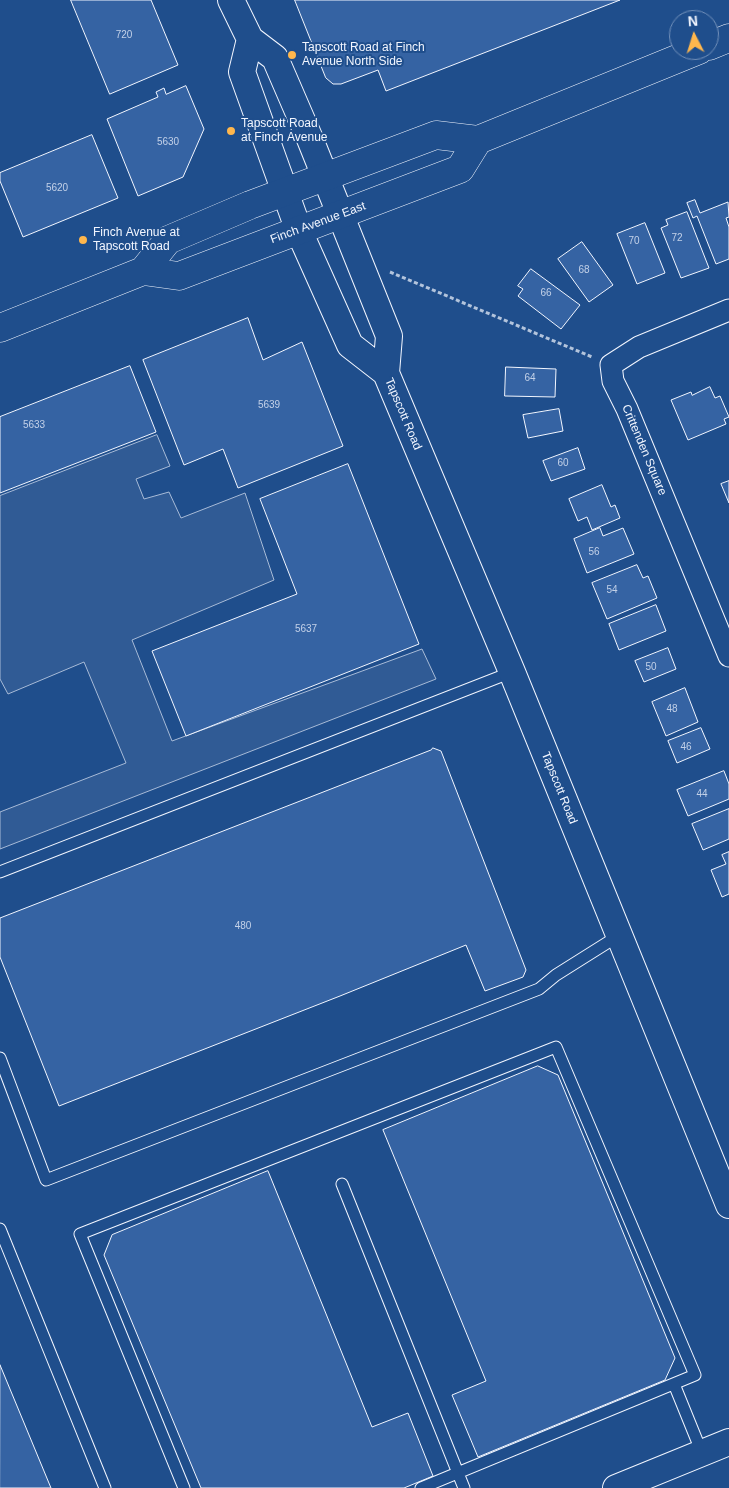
<!DOCTYPE html>
<style>
body{margin:0}
#map{position:relative;width:729px;height:1488px;overflow:hidden;background:#1f4e8c;font-family:Helvetica,sans-serif}
canvas{display:block}
.north{position:absolute;left:669px;top:10px;width:50px;height:50px;box-sizing:border-box;background:#1f4e8c;border:1px solid #7391ba;border-radius:50%;rotate:355deg;font-size:14px;font-weight:700;line-height:20px;text-align:center;color:#f2f6ff}
.north::after{content:'';display:block;margin:auto;width:18px;height:22px;background:#ffb74d;clip-path:polygon(50% 0,100% 100%,50% 72%,0 100%)}
</style>
<div id="map">
<canvas width="729" height="1488"></canvas>
<div class="north">N</div>
</div>
<script>
const ctx = document.querySelector('canvas').getContext('2d');
ctx.lineJoin = 'round';
function paint(path, color) { ctx.fillStyle = color; ctx.fill(path, 'evenodd'); }
function stroke(path, color, width, dash) { ctx.strokeStyle = color; ctx.lineWidth = width; ctx.lineCap = dash ? 'butt' : 'round'; ctx.setLineDash(dash || []); ctx.stroke(path); }
function write(font, color, halo, rows, align = 'center') {
  ctx.font = font + ' Helvetica,sans-serif'; ctx.lineWidth = 4; ctx.setLineDash([]); ctx.textBaseline = 'middle'; ctx.strokeStyle = halo; ctx.fillStyle = color; for (const [text, x, y, turn = 0] of rows) {
    ctx.save(); ctx.translate(x, y); ctx.rotate((+turn || 0) * Math.PI / 180); ctx.textAlign = isNaN(turn) ? turn : align; if (halo) ctx.strokeText(text, 0, 0); ctx.fillText(text, 0, 0); ctx.restore();
  }
}
const parking = new Path2D(`
 M157,435L170,466L136,479L144,499L169,492L181,518L245,493L274,580L132,640L172,741L422,649L436,679L0,849V812L126,763L84,662L8,694L0,679V496Z`);
paint(parking, '#305b95');
stroke(parking, '#a8bbd7', 1);
const building = new Path2D(`
 M71,0H151L178,65L110,94Z
 M295,0H620L386,91L378,70L341,84H333L326,78Z
 M186,86L204,129L183,177L138,196L107,119L158,97L156,92L164,88L166,94Z
 M92,135L118,198L23,237L0,181V173Z
 M695,200L700,213L728,202L729,217L726,218L729,227V259L716,264L697,216L693,218L687,203Z
 M687,212L709,268L681,278L661,228L668,225L666,220Z
 M645,223L665,273L637,284L617,234Z
 M582,242L613,285L589,302L558,259Z
 M531,269L580,305L561,329L518,296L523,289L518,286Z
 M248,318L263,360L302,342L343,446L238,488L223,449L184,465L143,360Z
 M130,366L156,432L0,493V417Z
 M506,367L556,369L555,397L505,396Z
 M710,387L715,398L720,396L729,417L724,419L726,424L688,440L671,400L691,392L692,395Z
 M559,409L563,431L528,438L523,415Z
 M578,448L585,469L551,481L543,461Z
 M348,464L419,644L186,736L152,651L297,594L260,499Z
 M729,481V503L721,484Z
 M602,485L611,507L615,505L620,518L592,530L587,517L578,521L569,499Z
 M600,528L603,536L623,528L634,554L587,573L574,539Z
 M637,565L643,578L648,576L657,598L607,619L592,583Z
 M656,605L666,631L619,650L609,624Z
 M668,648L676,669L644,682L635,661Z
 M685,688L698,722L666,736L652,702Z
 M701,728L710,749L677,763L668,741Z
 M433,748L441,751L526,970L523,977L485,991L466,945L340,996L59,1106L0,957V918L431,750Z
 M724,771L729,784V799L688,816L677,790Z
 M729,809V839L703,850L692,824Z
 M729,852V894L722,897L711,870L726,864L722,855Z
 M538,1066L558,1075L675,1358L665,1380L478,1457L452,1395L486,1381L383,1130Z
 M268,1171L372,1427L408,1413L433,1476L404,1488H201L104,1255L112,1235Z
 M0,1365L51,1488H0Z`);
paint(building, '#3563a3');
stroke(building, '#f2f6ff', 1);
const service = new Path2D(`
 M0,872L512,672
 M0,1058L46,1180L539,989L556,975L618,936
 M342,1184L464,1488
 M0,1229L105,1488
 M674,1384L702,1453
 M184,1488L80,1234L556,1047L695,1375L421,1488`);
const minor = new Path2D(`
 M729,310L639,347L611,365L613,381L627,409L729,656`);
const tertiary = new Path2D(`
 M231,0L250,39L275,58L310,139L389,336L386,373L512,672L729,1205
 M250,39L242,72L299,231L350,345L386,373
 M616,1488L729,1442`);
const secondary = new Path2D(`
 M709,46L729,38
 M143,271L179,276L460,169L478,140
 M0,328L143,271L168,240L250,205L436,135L478,140L699,50`);
stroke(service, '#f2f6ff', 13);
stroke(minor, '#f2f6ff', 23);
stroke(tertiary, '#f2f6ff', 28);
stroke(secondary, '#f2f6ff', 29);
stroke(new Path2D(`
 M390,272L592,357`), '#b3c4dc', 3, [4, 2.5]);
stroke(service, '#1f4e8c', 11);
stroke(minor, '#1f4e8c', 21);
stroke(tertiary, '#1f4e8c', 26);
stroke(secondary, '#1f4e8c', 28);
for (const [x, y, r, color] of [
 [292,55,5,"#ffb74d"],
 [231,131,5,"#ffb74d"],
 [83,240,5,"#ffb74d"]
]) { const dot = new Path2D(); dot.arc(x, y, r, 0, 2 * Math.PI); ctx.fillStyle = color; ctx.fill(dot); stroke(dot, '#1f4e8c', 2); }
write('10px', '#c3d1e8', null, [
 ["720",124,35],
 ["5630",168,142],
 ["5620",57,188],
 ["72",677,238],
 ["70",634,241],
 ["68",584,270],
 ["66",546,293],
 ["64",530,378],
 ["5639",269,405],
 ["5633",34,425],
 ["60",563,463],
 ["56",594,552],
 ["54",612,590],
 ["5637",306,629],
 ["50",651,667],
 ["48",672,709],
 ["46",686,747],
 ["44",702,794],
 ["480",243,926]
]);
write('12px', '#f2f6ff', '#1f4e8c', [
 ["Tapscott Road at Finch",302,48],
 ["Avenue North Side",302,62],
 ["Tapscott Road",241,124],
 ["at Finch Avenue",241,138],
 ["Finch Avenue at",93,233],
 ["Tapscott Road",93,247]
], 'left');
write('12px', '#f2f6ff', '#1f4e8c', [
 ["Finch Avenue East",318,223,-20],
 ["Tapscott Road",403,414,67],
 ["Crittenden Square",644,450,67],
 ["Tapscott Road",559,788,68]
]);
</script>
